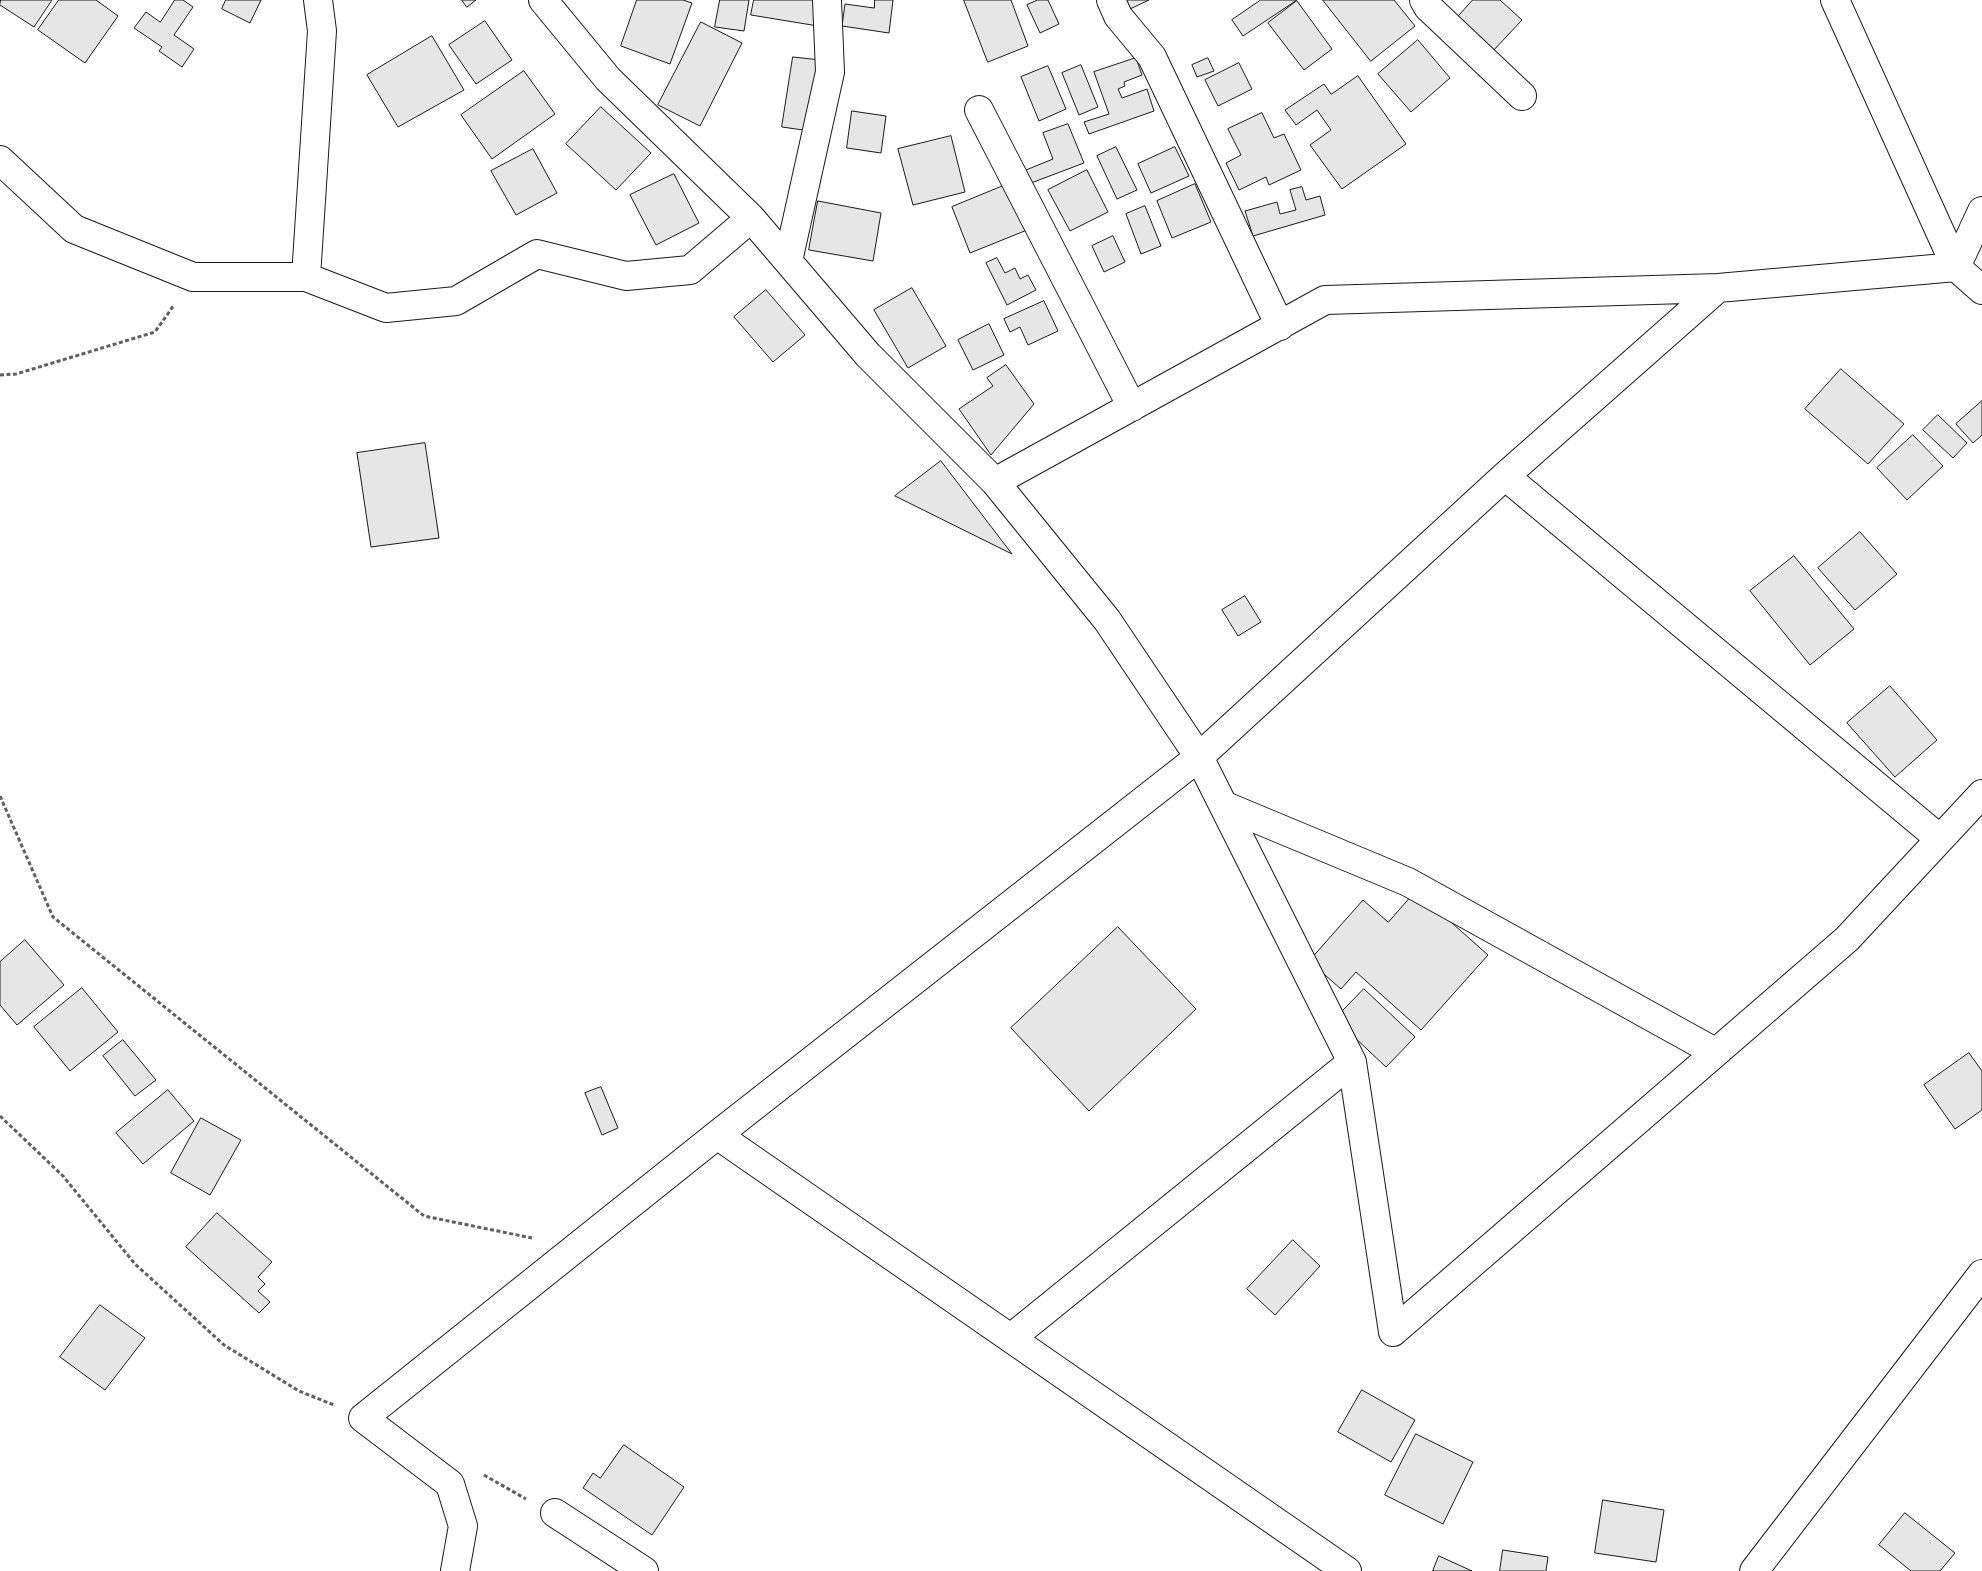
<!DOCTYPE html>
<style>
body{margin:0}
canvas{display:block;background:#fff}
</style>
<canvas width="1982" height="1571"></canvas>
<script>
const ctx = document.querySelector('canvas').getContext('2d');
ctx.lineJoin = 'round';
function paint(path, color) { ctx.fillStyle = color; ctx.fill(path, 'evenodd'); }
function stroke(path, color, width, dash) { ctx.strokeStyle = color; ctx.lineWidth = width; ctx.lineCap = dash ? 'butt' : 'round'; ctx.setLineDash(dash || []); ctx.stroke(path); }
const building = new Path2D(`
 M1,0H52L34,27L0,5Z
 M59,0H96L118,16L85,63L38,30Z
 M175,0H183L193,7L174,35L194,49L182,67L159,51L162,47L134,28L146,12L160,22Z
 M226,0H261L250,23L222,9Z
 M462,0H476L467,7Z
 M637,0H683L692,3L670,64L621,46Z
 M720,0H749L744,31L715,27Z
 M754,0H822L818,26L751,15Z
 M875,0H893L889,33L842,26L845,4L874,8Z
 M964,0H1011L1028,46L988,62Z
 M1038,0H1048L1059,24L1040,33L1027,5Z
 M1125,0H1149L1130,9Z
 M1261,0H1297L1243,36L1232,20Z
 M1323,0H1394L1415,26L1371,61Z
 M1473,0H1500L1522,20L1491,53L1455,20Z
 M1297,1L1332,49L1304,70L1268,23Z
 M485,21L512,60L476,84L449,45Z
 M701,22L742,43L700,126L658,105Z
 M432,36L464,90L398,127L367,75Z
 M1418,40L1450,78L1411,112L1378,74Z
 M793,57L821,60L810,131L782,127Z
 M1136,58L1142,75L1124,82L1125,86L1118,89L1122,98L1147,89L1154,111L1089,134L1084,122L1109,114L1094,72Z
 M1208,58L1214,71L1197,77L1192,65Z
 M1239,63L1252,89L1218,106L1205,80Z
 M1081,65L1098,107L1079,115L1062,73Z
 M1048,66L1066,109L1039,121L1021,77Z
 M524,71L555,114L492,159L461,115Z
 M1358,76L1406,144L1342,189L1310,145L1331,130L1317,110L1296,125L1285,110L1324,84L1331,94Z
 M601,107L651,153L616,190L566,144Z
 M852,111L886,116L881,153L847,148Z
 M1262,113L1274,138L1284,134L1301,170L1269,185L1266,177L1239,190L1226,163L1241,155L1228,129Z
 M1068,124L1084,163L1031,183L1026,170L1053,159L1043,133Z
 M951,136L965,192L913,205L898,149Z
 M1116,147L1137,190L1117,199L1097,156Z
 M1175,147L1189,176L1151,193L1138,164Z
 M533,149L557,193L516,215L491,171Z
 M1087,170L1108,212L1070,231L1048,190Z
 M674,174L699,223L656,245L630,195Z
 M1008,184L1027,230L970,253L952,207Z
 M1195,184L1211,222L1172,238L1157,201Z
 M1302,187L1306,200L1320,196L1325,215L1253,236L1245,211L1277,202L1280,214L1296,210L1290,190Z
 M818,201L881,213L873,261L809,250Z
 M1145,206L1161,246L1141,254L1126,214Z
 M1113,236L1125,262L1104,272L1092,246Z
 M997,258L1005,273L1015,268L1020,279L1028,275L1036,290L1007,305L986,263Z
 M912,288L946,346L908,368L874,310Z
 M766,290L805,335L773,362L734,317Z
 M1044,301L1058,331L1028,345L1020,327L1010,332L1004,319Z
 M989,324L1004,355L973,370L958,340Z
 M1006,365L1034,404L991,455L959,409L993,386L987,378Z
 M1841,369L1904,424L1868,464L1805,409Z
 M1982,401V435L1973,443L1956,424Z
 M1938,415L1967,443L1953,458L1923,430Z
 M1913,435L1943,466L1907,500L1877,468Z
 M425,443L439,538L371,547L357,453Z
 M941,461L1012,554L895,496Z
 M1860,532L1897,574L1855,610L1818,568Z
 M1794,556L1854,629L1810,665L1750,591Z
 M1245,596L1261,622L1238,636L1222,610Z
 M1890,686L1937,740L1895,777L1847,723Z
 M1416,891L1488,955L1421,1030L1356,972L1341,989L1309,961L1363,900L1388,922Z
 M1118,927L1196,1009L1089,1111L1011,1028Z
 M25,940L64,985L17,1025L0,1005V962Z
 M82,988L118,1032L70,1071L34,1027Z
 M1364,989L1415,1037L1386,1067L1335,1019Z
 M123,1040L156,1080L135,1096L103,1056Z
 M1969,1053L1982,1071V1110L1955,1129L1924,1085Z
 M601,1087L618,1128L602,1135L585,1093Z
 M168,1090L194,1121L143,1164L116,1133Z
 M201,1118L241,1140L210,1195L171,1173Z
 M217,1213L272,1262L258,1277L265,1284L258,1291L270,1302L259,1313L186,1247Z
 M1293,1240L1320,1266L1275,1315L1247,1289Z
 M100,1305L145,1338L105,1390L60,1357Z
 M1362,1390L1415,1420L1391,1462L1338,1432Z
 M1416,1434L1473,1462L1443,1524L1385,1495Z
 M624,1445L684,1487L652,1535L583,1488L593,1473L600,1478Z
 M1603,1500L1664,1510L1656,1562L1595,1553Z
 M1905,1513L1955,1553L1940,1571H1911L1879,1545Z
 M1503,1550L1548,1557L1546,1571H1500Z
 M1439,1556L1472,1571H1433Z`);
paint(building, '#e6e6e6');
stroke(building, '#1a1a1a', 1);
const minor = new Path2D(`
 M543,0L608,79L751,218L868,355L995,482L1107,620L1199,757L1352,1062L1393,1332
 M1111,0L1118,16L1152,57L1280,326
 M1424,0L1428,7L1522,96
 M1835,0L1956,267L1982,290
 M979,110L1132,407
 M0,160L74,229L193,277H306L386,308L456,301L537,254L626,276L690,270L751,218
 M788,261L830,72L827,0
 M306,277L322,31L318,0
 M1505,476L1940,839
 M995,482L1325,300L1718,288L1956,267L1982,211
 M1223,805L1408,882L1715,1052
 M717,1135L1347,1571
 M1393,1332L1847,939L1982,794
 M1011,1338L1352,1062
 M555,1513L644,1571
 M455,1571L463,1526L450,1484L363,1418L717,1135L1199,757L1505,476L1718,288
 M1754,1571L1982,1274`);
stroke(minor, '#1a1a1a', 30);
stroke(new Path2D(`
 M0,375L16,374L155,332L174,305
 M0,796L53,917L424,1216L532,1238
 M0,1116L63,1176L135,1264L224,1345L299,1391L334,1405
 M484,1475L526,1499`), '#5f5f5f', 3, [4, 2.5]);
stroke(minor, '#fff', 28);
</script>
